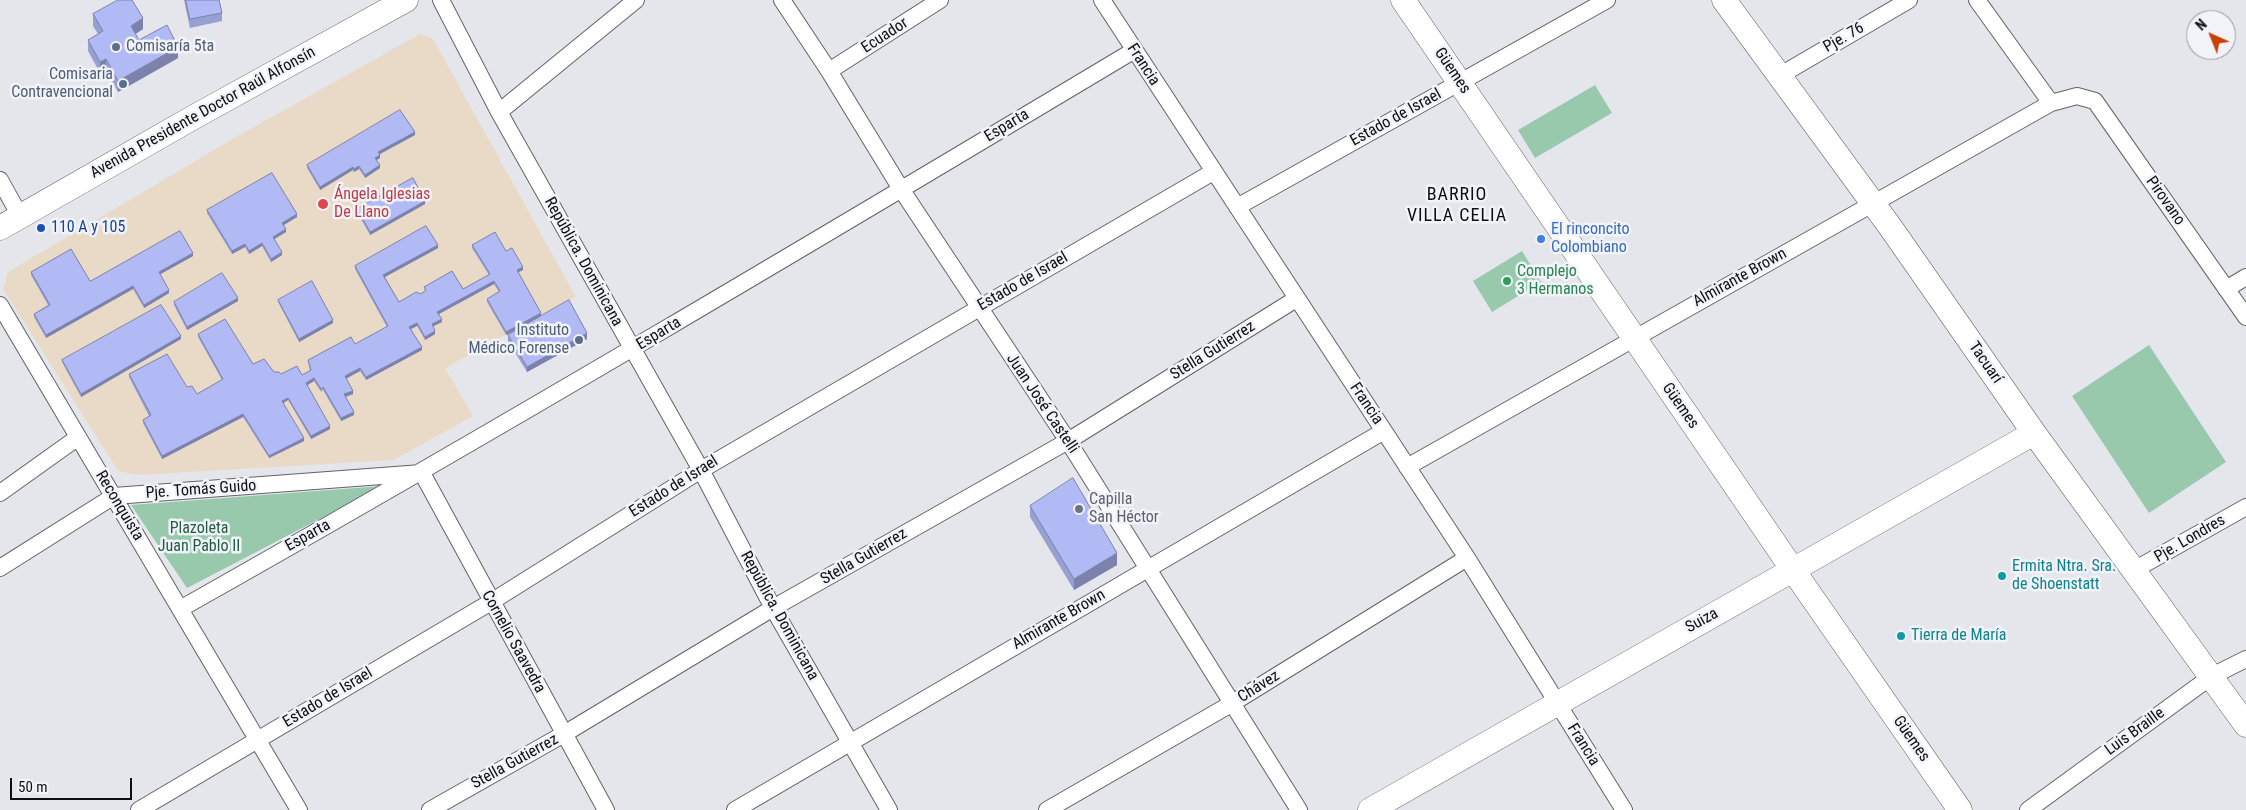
<!DOCTYPE html>
<meta charset="utf-8">
<style>
body{margin:0}
#map{position:relative;width:2246px;height:810px;overflow:hidden;background:#e5e6eb;font-family:"Roboto Condensed",sans-serif}
canvas{display:block}
.north{position:absolute;left:2186px;top:10px;width:50px;height:50px;box-sizing:border-box;background:#f2f3f8;border:1px solid #97979b;border-radius:50%;rotate:316deg;font-size:14px;font-weight:700;line-height:20px;text-align:center;color:#0e0e10}
.north::after{content:'';display:block;margin:auto;width:18px;height:22px;background:#c74200;clip-path:polygon(50% 0,100% 100%,50% 72%,0 100%)}
.scale{position:absolute;left:10px;top:778px;width:122px;height:22px;box-sizing:border-box;border:2px solid #0e0e10;border-top:0;padding-left:6px;font-size:15px;line-height:18px;white-space:nowrap;color:#0e0e10;-webkit-text-stroke:4px #f2f3f8;paint-order:stroke}
</style>
<div id="map">
<canvas width="2246" height="810"></canvas>
<div class="north">N</div>
<div class="scale">50 m</div>
</div>
<script>
const ctx = document.querySelector('canvas').getContext('2d');
ctx.lineJoin = 'round';
function paint(path, color) { ctx.fillStyle = color; ctx.fill(path, 'evenodd'); }
function stroke(path, color, width, dash) { ctx.strokeStyle = color; ctx.lineWidth = width; ctx.lineCap = dash ? 'butt' : 'round'; ctx.setLineDash(dash || []); ctx.stroke(path); }
function write(font, color, halo, rows, align = 'center') {
  ctx.font = font + ' "Roboto Condensed",sans-serif'; ctx.lineWidth = 5; ctx.setLineDash([]); ctx.textBaseline = 'middle'; ctx.strokeStyle = halo; ctx.fillStyle = color; for (const [text, x, y, turn = 0] of rows) {
    ctx.save(); ctx.translate(x, y); ctx.rotate((+turn || 0) * Math.PI / 180); ctx.textAlign = isNaN(turn) ? turn : align; if (halo) ctx.strokeText(text, 0, 0); ctx.fillText(text, 0, 0); ctx.restore();
  }
}
paint(new Path2D(`
 M420,34L433,39L576,297L445,368L473,416L394,460L137,475L118,471L3,289L8,272L236,137Z`), '#e9dac7');
paint(new Path2D(`
 M1595,85L1612,113L1535,158L1518,130Z
 M1522,251L1541,282L1492,312L1473,281Z
 M2149,345L2226,462L2149,513L2072,396Z
 M383,486L187,588L131,505Z`), '#98c9ad');
const street = new Path2D(`
 M441,0L499,112L701,470L773,608L889,810
 M782,0L829,71L901,189L1068,441L1299,810
 M1102,0L1467,558L1624,810
 M1977,0L2051,103
 M829,71L940,0
 M1779,76L1909,0
 M499,112L636,0
 M0,180L20,216
 M1237,207L1607,0
 M2226,289L2246,277
 M0,305L299,810
 M1407,467L2051,103L2077,96L2095,101L2246,317
 M0,493L77,438
 M0,568L114,496L422,473L606,810
 M2134,570L2246,507
 M180,609C501,428 817,240 1133,51
 M139,810L491,602L701,470L1213,172
 M430,810L564,734L773,608L1068,441L1296,299
 M735,810L1384,431
 M1047,810L1231,704L1467,558
 M2028,810L2212,676L2246,659`);
const secondary = new Path2D(`
 M1403,0L1793,570L1960,810
 M1724,0L1891,228L2034,433L2246,725
 M0,228L194,117L406,0
 M1370,810L2034,433`);
stroke(street, '#626367', 18);
stroke(secondary, '#626367', 25);
stroke(street, '#fff', 16);
stroke(secondary, '#fff', 24);
paint(new Path2D(`
 M184,0H219L222,13V21L190,28Z
 M93,14L143,29L135,34L139,40L178,58L118,92L106,70L100,73L88,51V40L98,34L93,26Z
 M415,135L380,154V158L377,160L380,168L365,178L359,169L354,172L353,170L320,190L307,168V165Z
 M425,204L370,235L357,212V209Z
 M207,210L297,217L284,225L286,232L274,239L282,255L271,262L262,246L249,254L245,247L232,254L207,213Z
 M472,245L506,251L523,270L518,272L541,316L587,339L527,372L508,341V335L532,321L506,335L487,302V299L499,292L494,284L439,314L442,322L433,326L435,334L425,340L417,326L411,329L422,350L366,380L360,371L346,379L353,394L346,397L354,415L341,421L323,390L321,392L314,381L307,385L330,429L311,439L288,400L283,403L304,441L269,458L243,417L162,459L143,423V420L149,416L129,377V374L187,387L197,394L222,380L198,337V334L253,364L281,374L302,375L310,371L308,360L355,344L387,327L355,269V266L438,248L385,277L399,302L421,294L425,291L424,287L463,289L489,275L472,248Z
 M193,256L160,274L169,293L144,308L133,289L46,338L34,317V314L48,305L31,275V272L90,281Z
 M278,300L333,323L299,342L278,302Z
 M238,301L187,330L174,305V302Z
 M181,339L81,397L62,362V360Z
 M1030,506L1117,565L1074,590L1030,517Z`), '#98a0d2');
paint(new Path2D(`
 M143,18V29L131,37V26Z
 M178,47V58L118,92V81Z
 M106,59V70L100,73V62Z
 M415,132V135L378,155V152Z
 M380,155V158L375,161V158Z
 M380,165V168L365,178V175Z
 M359,166V169L354,172V169Z
 M353,167V170L320,190V187Z
 M425,201V204L370,235V232Z
 M297,214V217L282,226V223Z
 M286,229V232L273,240V237Z
 M262,243V246L249,254V251Z
 M245,244V247L232,254V251Z
 M438,245V248L383,278V275Z
 M282,252V255L271,262V259Z
 M193,253V256L159,275V272Z
 M523,267V270L517,273V270Z
 M494,281V284L437,315V312Z
 M133,286V289L46,338V335Z
 M169,290V293L144,308V305Z
 M238,298V301L187,330V327Z
 M541,313V316L506,335V332Z
 M442,319V322L432,327V324Z
 M333,320V323L299,342V339Z
 M417,323V326L409,330V327Z
 M435,331V334L425,340V337Z
 M587,333V339L527,372V367Z
 M181,336V339L81,397V394Z
 M422,347V350L366,380V377Z
 M360,368V371L345,379V376Z
 M314,378V381L306,386V383Z
 M353,391V394L344,397V394Z
 M288,398V400L282,404V401Z
 M354,412V415L341,421V418Z
 M243,414V417L162,459V456Z
 M330,426V429L311,439V436Z
 M304,438V441L269,458V456Z
 M1117,553V565L1074,590V579Z`), '#7c82ab');
const building = new Path2D(`
 M118,0H132L143,18L131,26L139,40L167,25L178,47L118,81L106,59L100,62L88,40L103,31L93,14Z
 M186,0H219L222,13L190,19Z
 M400,110L415,132L378,152L380,155L375,158L380,165L365,175L359,166L354,169L353,167L320,187L307,165Z
 M272,173L297,214L282,223L286,229L273,237L282,252L271,259L262,243L249,251L245,244L232,251L207,210Z
 M413,178L425,201L370,232L357,209Z
 M426,226L438,245L383,275L399,302L416,292L421,294L426,290L424,287L452,271L463,289L490,274L472,245L495,232L506,251L512,248L523,267L517,270L541,313L506,332L487,299L500,291L494,281L437,312L442,319L432,324L435,331L425,337L417,323L409,327L422,347L366,377L360,368L345,376L353,391L344,394L354,412L341,418L323,387L321,389L314,378L306,383L330,426L311,436L288,398L282,401L304,438L269,456L243,414L162,456L143,420L151,415L129,374L167,354L187,387L192,386L197,394L223,379L198,334L225,319L253,364L264,359L274,372H279L281,374L297,366L302,375L311,370L308,360L351,337L355,344L388,326L355,266Z
 M180,231L193,253L159,272L169,290L144,305L133,286L46,335L34,314L50,305L31,272L71,249L90,281Z
 M222,273L238,298L187,327L174,302Z
 M312,281L333,320L299,339L278,300Z
 M569,300L587,333L527,367L508,335Z
 M161,305L181,336L81,394L62,360Z
 M1073,478L1117,553L1074,579L1030,506Z`);
paint(building, '#b1baf4');
stroke(building, '#7c82ab', 1);
for (const [x, y, r, color] of [
 [116,47,5,"#5c6f8a"],
 [123,84,5,"#5c6f8a"],
 [323,204,6,"#e0444e"],
 [41,228,5,"#1a4fb4"],
 [1541,239,5,"#3f7fe0"],
 [1507,281,5,"#2e9e5b"],
 [579,340,5,"#5c6f8a"],
 [1079,509,5,"#6b7280"],
 [2002,576,5,"#0f9aa8"],
 [1901,636,5,"#0f9aa8"]
]) { const dot = new Path2D(); dot.arc(x, y, r, 0, 2 * Math.PI); ctx.fillStyle = color; ctx.fill(dot); stroke(dot, '#f2f3f8', 2); }
write('16px', '#0e0e10', '#f2f3f8', [
 ["Ecuador",885,36,-33],
 ["Pje. 76",1844,38,-30],
 ["Francia",1143,65,57],
 ["Güemes",1452,71,56],
 ["Avenida Presidente Doctor Raúl Alfonsín",203,113,-29],
 ["Estado de Israel",1396,118,-29],
 ["Esparta",1007,126,-31],
 ["Pirovano",2165,201,55],
 ["República. Dominicana",583,262,61],
 ["Almirante Brown",1740,278,-29],
 ["Estado de Israel",1023,282,-30],
 ["Esparta",659,334,-31],
 ["Stella Gutierrez",1213,351,-32],
 ["Tacuarí",1985,363,55],
 ["Juan José Castelli",1042,404,56],
 ["Francia",1366,404,56],
 ["Güemes",1680,406,55],
 ["Estado de Israel",674,487,-32],
 ["Pje. Tomás Guido",201,490,-4],
 ["Reconquista",119,506,59],
 ["Esparta",308,536,-29],
 ["Pje. Londres",2190,539,-30],
 ["Stella Gutierrez",864,557,-30],
 ["República. Dominicana",779,616,61],
 ["Almirante Brown",1059,620,-30],
 ["Suiza",1702,621,-29],
 ["Cornelio Saavedra",513,642,61],
 ["Chávez",1259,687,-32],
 ["Estado de Israel",328,698,-31],
 ["Luis Braille",2135,732,-36],
 ["Güemes",1911,739,55],
 ["Francia",1583,745,58],
 ["Stella Gutierrez",515,762,-29]
]);
write('16px', '#4e5e75', '#f2f3f8', [
 ["Comisaría 5ta",126,47,"left"],
 ["Comisaria",113,75],
 ["Contravencional",113,93],
 ["Instituto",569,331],
 ["Médico Forense",569,349]
], 'right');
write('16px', '#be3a42', '#f2f3f8', [
 ["Ángela Iglesias",334,195],
 ["De Llano",334,213]
], 'left');
write('16px', '#164399', '#f2f3f8', [
 ["110 A y 105",51,228]
], 'left');
write('16px', '#366cbe', '#f2f3f8', [
 ["El rinconcito",1551,230],
 ["Colombiano",1551,248]
], 'left');
write('16px', '#27864d', '#f2f3f8', [
 ["Complejo",1517,272],
 ["3 Hermanos",1517,290]
], 'left');
write('16px', '#5b616d', '#f2f3f8', [
 ["Capilla",1089,500],
 ["San Héctor",1089,518]
], 'left');
write('16px', '#215e40', '#f2f3f8', [
 ["Plazoleta",199,529],
 ["Juan Pablo II",199,547]
]);
write('16px', '#0d838f', '#f2f3f8', [
 ["Ermita Ntra. Sra.",2012,567],
 ["de Shoenstatt",2012,585],
 ["Tierra de María",1911,636]
], 'left');
ctx.letterSpacing = '1px';
write('18px', '#0e0e10', '#f2f3f8', [
 ["BARRIO",1457,195],
 ["VILLA CELIA",1457,216]
]);
ctx.letterSpacing = '0px';
</script>
